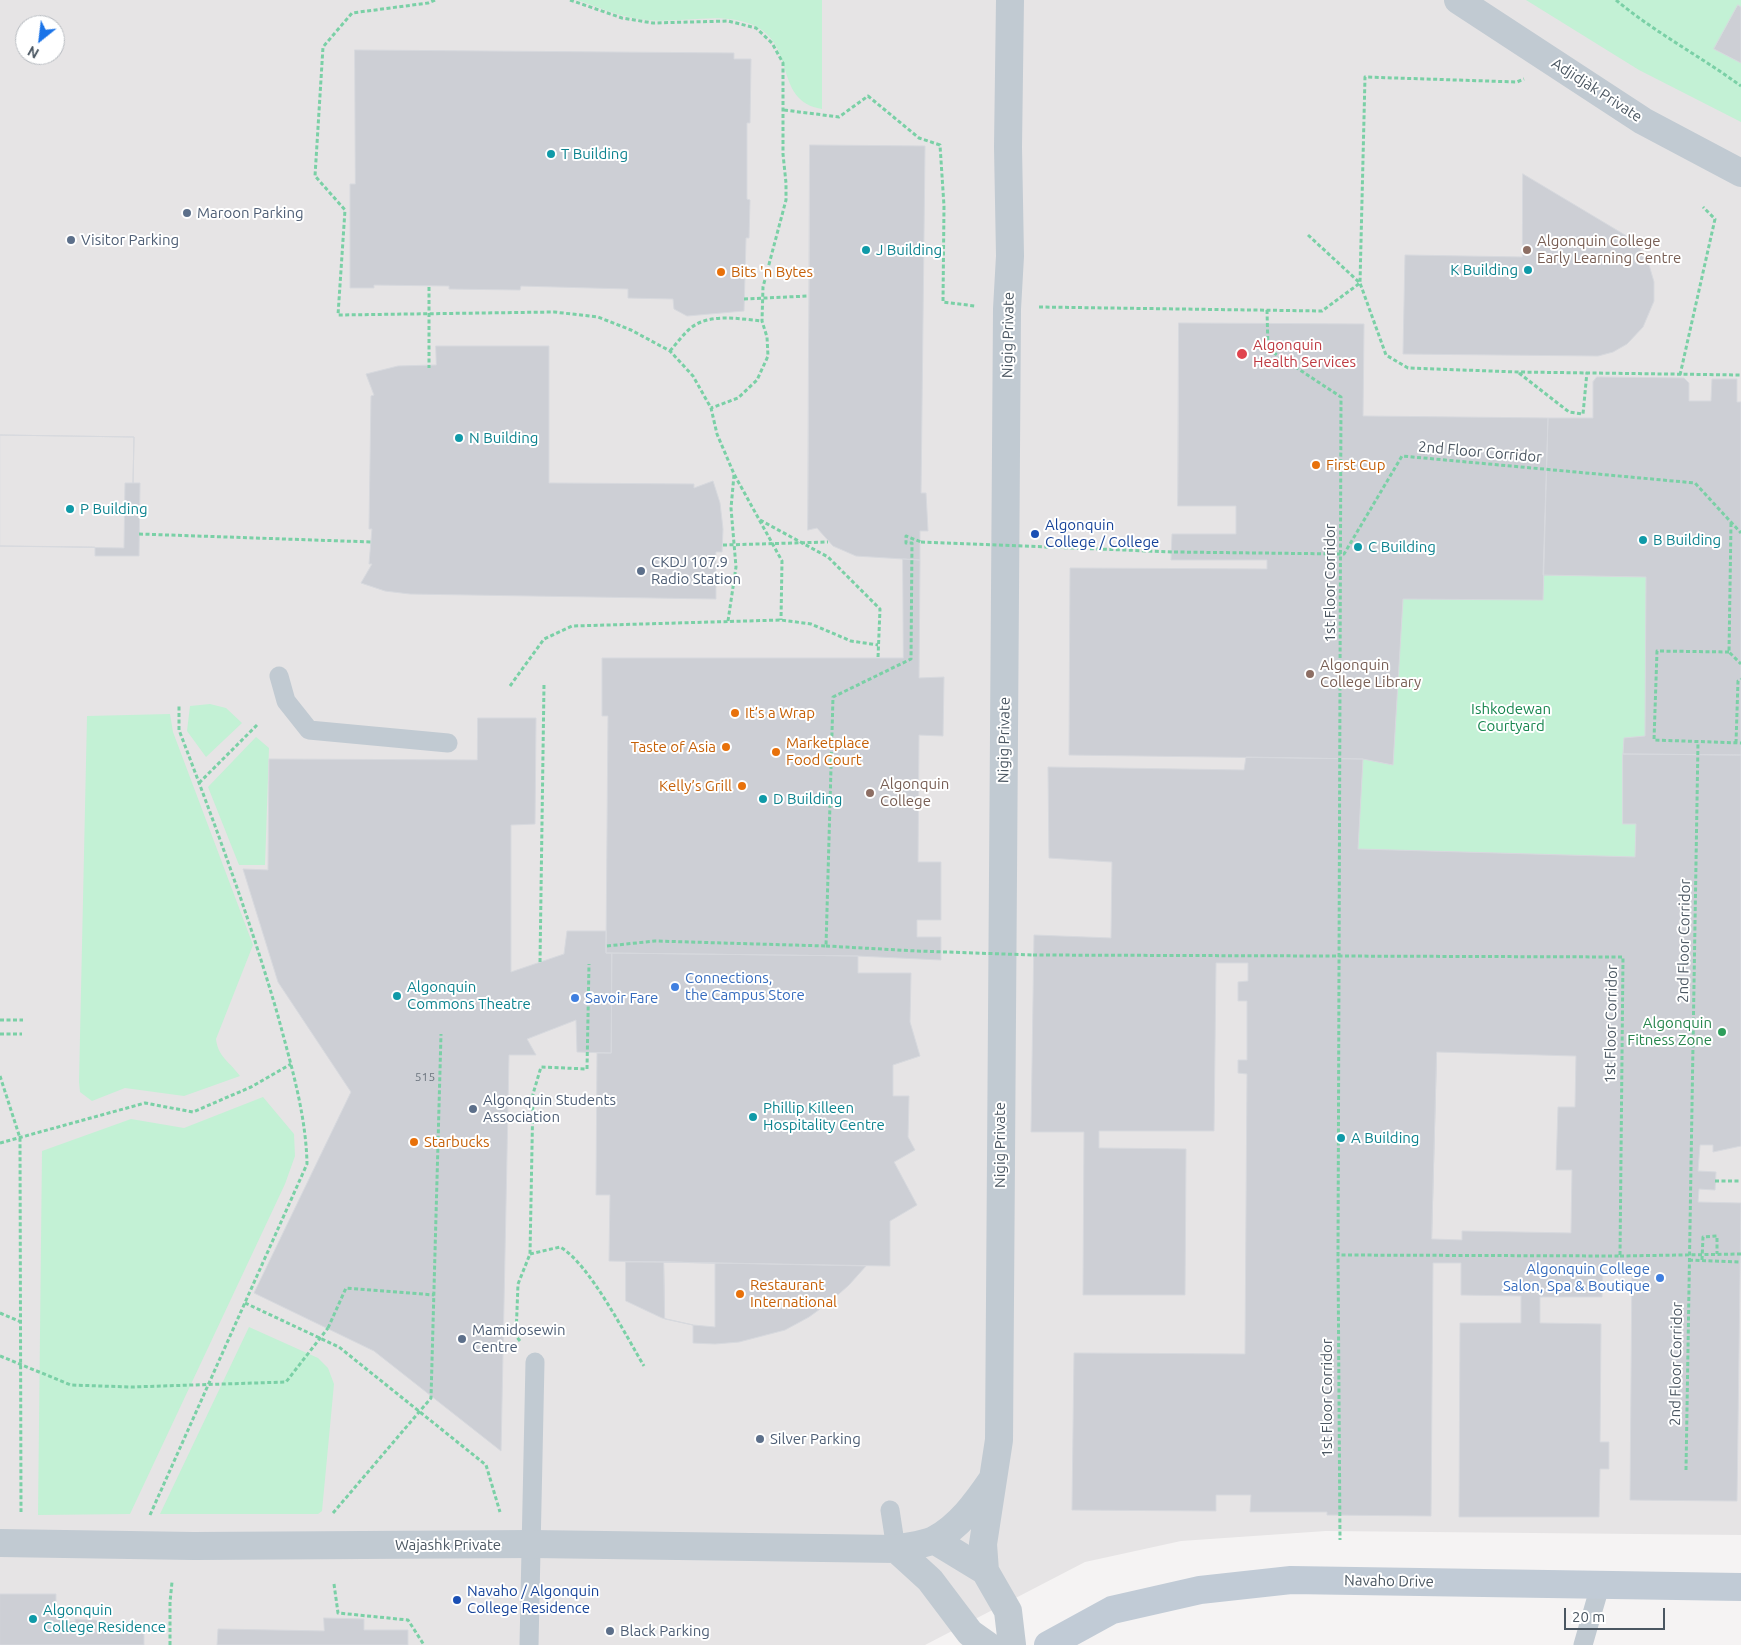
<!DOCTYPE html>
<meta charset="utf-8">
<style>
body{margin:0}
#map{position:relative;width:1741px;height:1645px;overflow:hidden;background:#f5f3f3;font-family:Ubuntu,sans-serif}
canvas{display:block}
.north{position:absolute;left:15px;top:15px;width:50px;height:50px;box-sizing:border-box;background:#fff;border:1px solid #b7bbc0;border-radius:50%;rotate:209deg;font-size:14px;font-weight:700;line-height:20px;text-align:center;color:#4a5661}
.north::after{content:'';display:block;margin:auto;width:18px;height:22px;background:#1a73e8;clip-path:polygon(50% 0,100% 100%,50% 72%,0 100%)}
.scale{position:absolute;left:1564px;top:1608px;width:101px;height:22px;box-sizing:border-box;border:2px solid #4a5661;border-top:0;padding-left:6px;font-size:15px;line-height:18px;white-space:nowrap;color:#4a5661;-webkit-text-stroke:4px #fff;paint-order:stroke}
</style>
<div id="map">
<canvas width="1741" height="1645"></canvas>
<div class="north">N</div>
<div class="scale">20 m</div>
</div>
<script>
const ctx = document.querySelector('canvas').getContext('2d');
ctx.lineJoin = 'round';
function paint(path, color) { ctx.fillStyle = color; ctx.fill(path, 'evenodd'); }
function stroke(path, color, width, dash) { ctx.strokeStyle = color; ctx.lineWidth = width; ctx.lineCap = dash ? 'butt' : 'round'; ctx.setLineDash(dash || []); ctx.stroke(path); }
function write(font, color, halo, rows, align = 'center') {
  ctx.font = font + ' Ubuntu,sans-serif'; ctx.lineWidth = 4; ctx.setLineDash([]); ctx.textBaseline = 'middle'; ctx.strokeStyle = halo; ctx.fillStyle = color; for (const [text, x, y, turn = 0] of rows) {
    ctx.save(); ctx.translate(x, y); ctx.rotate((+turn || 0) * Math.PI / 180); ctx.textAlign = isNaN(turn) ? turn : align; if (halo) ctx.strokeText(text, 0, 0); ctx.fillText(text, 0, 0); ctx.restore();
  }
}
paint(new Path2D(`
 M0,0H1741V1535L1326,1531L1181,1541L1085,1562L925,1645H0ZM25,25H55V55H25Z`), '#e6e4e5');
paint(new Path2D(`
 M577,0H822V109C774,101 796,48 757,27C725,10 682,24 647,20C623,18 600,8 577,0Z
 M1526,0H1741V122L1639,70Z
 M1543,575L1646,577L1645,736L1624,738L1623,824H1636L1635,857L1358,849L1363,759L1393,764L1403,599Z
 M210,704L226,708L242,723L206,757L187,731L190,706Z
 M170,714L173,732L253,945L216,1039C218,1057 230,1062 240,1076L184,1096L125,1088L92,1101L80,1092L79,1082L87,716Z
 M256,737L269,748L265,865H239L208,787Z
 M263,1097L294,1134L295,1156L285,1184L130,1514L38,1515L42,1151L131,1119L184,1128Z
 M249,1327L318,1358L328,1368L334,1384L322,1511L318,1514H160Z`), '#c3f1d5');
const building = new Path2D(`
 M1738,5L1741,7V63L1714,49Z
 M355,50L734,53V59H751L750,123H747V199L750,200L749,238H746L744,311L687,316L674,309L673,299L628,298V289L521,286L520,290L449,289V286L374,285V288H350V184H355Z
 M810,145L925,146L921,493H926L928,531H920V560L856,556L833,546L817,528L808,530Z
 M1523,174L1625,235L1639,247L1649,265L1654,282V301L1643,327L1627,344L1613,352L1598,356L1403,354L1405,255L1522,257Z
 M1179,323L1364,324L1363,416L1548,418L1543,600L1403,599L1393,765L1363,759L1069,755L1070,568L1267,569V560H1171L1172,534H1236V506H1178Z
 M436,346H549V483L694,484V488L713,481L720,503L723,529L722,552H716V599L410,594L385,591L361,583L372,564H369L372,529H369L371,396L374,395L366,374L398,366L436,365Z
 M1597,377L1684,378L1689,383V401H1711L1712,379H1737V402H1741V755L1623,754L1624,738L1645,736L1646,577L1543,575L1548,418H1593V382Z
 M0,435L134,437L133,483H140L139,556H95V547L0,546Z
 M0,435L134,437L133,483H125L124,548L0,546Z
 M903,559L920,560L919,678L944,677L943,736L919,735L918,862H941V920H917V937H941V960L858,956L606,953L608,716H602V658H903Z
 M478,718H536L535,824L511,825V972L564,954L567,931H606V953H612L611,1053L577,1052L576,1020L527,1039L536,1055H509L501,1451L374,1351L254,1293L351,1092L278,982L243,869L268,870L269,759L477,760Z
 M1623,754L1741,755V1146L1713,1152V1145H1700L1698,1171L1716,1172L1715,1190L1699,1189L1698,1202L1741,1203L1737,1501L1630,1500L1632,1265H1603L1602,1297H1540V1323L1601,1324L1600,1442H1609V1469H1600L1599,1517H1459L1460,1323H1521V1296L1461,1295V1263H1433L1431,1516L1327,1515V1512H1250L1251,1495H1216V1511L1072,1510L1074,1353L1245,1354L1247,1074L1238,1073V1060H1247V1001H1238V982L1248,981V963H1216L1214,1131H1099V1148L1186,1149L1185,1295H1083L1084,1132H1031L1034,935L1111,938L1112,862L1049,858L1048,767L1244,770L1246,757L1363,759L1358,849L1635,857L1636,824H1623ZM1437,1052L1576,1056L1575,1107H1558L1556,1170H1572L1571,1233L1462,1231V1240L1432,1239Z
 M612,953L858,956V973H911L910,1022L920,1056L893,1065V1096H909L908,1137L915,1150L894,1162L917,1205L890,1221V1266L609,1261L610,1195H596L597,1053H611Z
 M626,1262H664L866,1266L849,1285L831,1301L809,1317L785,1330L739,1342L715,1344L693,1343V1325L662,1318L626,1301Z
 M664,1262L715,1263V1327L693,1325L665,1319Z
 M0,1594H56V1612H65V1621L75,1622V1619L96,1620L103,1627L107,1623H144V1645H0Z
 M324,1618L364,1619V1630H408V1645H217L218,1629L324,1631Z`);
paint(building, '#cdcfd5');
stroke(building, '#d7d9de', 1);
stroke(new Path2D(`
 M435,0L428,3L352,13L323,47L315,176L345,210L338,315L554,312L598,317L631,330L670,351L693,376L711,408L717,434L734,474L782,561L781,620
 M570,0L622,18L653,23L728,21L756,28L772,43L783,63V154L786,183V200L763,287L762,321L767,337L768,356L757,380L738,398L711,408
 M1616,0C1654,32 1700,56 1741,86
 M784,110L839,117L868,96L919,138L940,145L944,206L943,302L975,306
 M1308,235L1360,283L1386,355L1408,368L1518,372L1741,375
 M1039,307L1322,311L1360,283L1365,77L1517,82L1524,79
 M1267,310L1268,349L1341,397L1338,1255L1340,1540
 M670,351C677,343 684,333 692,327C711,313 740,319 762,321
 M1519,373L1569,412L1583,414L1587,372
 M1680,375L1715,219L1703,207
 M760,520L828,557L880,609L878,658
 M1731,523L1729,652L1741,664
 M139,534L372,542
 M1174,552L1344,554L1402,456L1695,483L1741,533
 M728,621L736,567L731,508L734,475
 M1729,652L1657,651L1654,740L1741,743
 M510,686L544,639L572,626L781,620L811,624L851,641L878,645
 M1736,743L1738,681L1741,679
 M199,783L257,725
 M607,946L655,941L826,946L833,697L911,659L912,543H906V536L921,542
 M826,946L917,951
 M1033,955L1623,957L1620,1256L1338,1255
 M540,962L544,684
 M0,1020H23
 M0,1034H22
 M0,1076L20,1138L21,1512
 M0,1143L145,1103L193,1112L251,1087L291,1064
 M1715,1181H1741
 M530,1254L560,1247C589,1263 626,1336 644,1366
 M1620,1256L1741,1254
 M1689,1260L1741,1262
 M1702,1260L1703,1237L1717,1236V1254
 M245,1303L339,1347L486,1465L500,1512
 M0,1313L21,1322
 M328,1328L346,1288L434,1295
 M520,1341L516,1336L518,1284L530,1254L533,1094L541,1067L587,1069L589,964
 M1686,1470L1698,742
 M333,1513L431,1398L441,1034
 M150,1515L307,1164C306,1114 291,1065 278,1016C250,919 215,824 179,730V704
 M334,1584L338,1613L408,1620L424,1645
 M170,1645V1602L172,1582`), '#7ad0a6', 3, [4, 2.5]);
stroke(new Path2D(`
 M279,676L286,701L309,730L448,743
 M890,1510L896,1549
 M529,1645L535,1362
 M1583,1645L1600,1586`), '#c1cad2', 19);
stroke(new Path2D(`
 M1458,0L1643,121L1741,173
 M934,1540L985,1571L1008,1611L1012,1645
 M0,1543L194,1546L532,1544L896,1549C908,1546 923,1545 934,1540C959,1527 977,1502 992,1480
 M896,1549L930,1580L970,1633L987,1645
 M985,1571L983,1544L999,1440L1007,309L1010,256L1008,147L1010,0`), '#c1cad2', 28);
stroke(new Path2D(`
 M1048,1645L1112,1610L1200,1590L1291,1580L1741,1587`), '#c1cbd6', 28);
stroke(new Path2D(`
 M429,287V368
 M744,299L808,296
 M921,542L1174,552
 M723,545L828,542
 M917,951L1033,955
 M0,1356L71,1385L131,1387L286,1382L328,1328`), '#7ad0a6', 3, [4, 2.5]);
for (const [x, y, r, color] of [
 [551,154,5,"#0f9aa8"],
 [187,213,5,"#5c6f8a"],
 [71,240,5,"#5c6f8a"],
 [866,250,5,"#0f9aa8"],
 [1527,250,5,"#8d6e63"],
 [1528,270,5,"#0f9aa8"],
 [721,272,5,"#e8710a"],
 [1242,354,6,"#e0444e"],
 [459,438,5,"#0f9aa8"],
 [1316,465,5,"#e8710a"],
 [70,509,5,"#0f9aa8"],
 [1035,534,5,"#1a4fb4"],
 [1643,540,5,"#0f9aa8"],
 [1358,547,5,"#0f9aa8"],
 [641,571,5,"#5c6f8a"],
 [1310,674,5,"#8d6e63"],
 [735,713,5,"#e8710a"],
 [726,747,5,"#e8710a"],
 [776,752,5,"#e8710a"],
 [742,786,5,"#e8710a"],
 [870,793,5,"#8d6e63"],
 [763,799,5,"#0f9aa8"],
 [675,987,5,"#3f7fe0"],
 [397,996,5,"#0f9aa8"],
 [575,998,5,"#3f7fe0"],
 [1722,1032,5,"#2e9e5b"],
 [473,1109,5,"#5c6f8a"],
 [753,1117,5,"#0f9aa8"],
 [1341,1138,5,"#0f9aa8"],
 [414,1142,5,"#e8710a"],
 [1660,1278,5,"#3f7fe0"],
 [740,1294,5,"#e8710a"],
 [462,1339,5,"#5c6f8a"],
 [760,1439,5,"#5c6f8a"],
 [457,1600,5,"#1a4fb4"],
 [33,1619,5,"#0f9aa8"],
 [610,1631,5,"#5c6f8a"]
]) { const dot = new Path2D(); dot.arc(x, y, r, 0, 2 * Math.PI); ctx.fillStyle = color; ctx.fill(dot); stroke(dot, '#fff', 2); }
write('12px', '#6b747e', null, [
 ["515",425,1077]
]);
write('15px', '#4a5661', '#fff', [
 ["Adjidjàk Private",1597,90,33],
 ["Nigig Private",1008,335,-89],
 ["2nd Floor Corridor",1480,452,5],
 ["1st Floor Corridor",1330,583,-90],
 ["Nigig Private",1004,740,-89],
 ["2nd Floor Corridor",1684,941,-89],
 ["1st Floor Corridor",1611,1024,-89],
 ["Nigig Private",1000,1145,-90],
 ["2nd Floor Corridor",1676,1364,-89],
 ["1st Floor Corridor",1327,1398,-90],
 ["Wajashk Private",448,1545],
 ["Navaho Drive",1389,1581,1]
]);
write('15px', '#0d838f', '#fff', [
 ["T Building",561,154],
 ["J Building",876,250],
 ["K Building",1518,270,"right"],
 ["N Building",469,438],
 ["P Building",80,509],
 ["B Building",1653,540],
 ["C Building",1368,547],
 ["D Building",773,799],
 ["Algonquin",407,987],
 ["Commons Theatre",407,1004],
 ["Phillip Killeen",763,1108],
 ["Hospitality Centre",763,1125],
 ["A Building",1351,1138],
 ["Algonquin",43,1610],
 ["College Residence",43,1627]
], 'left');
write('15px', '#4e5e75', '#fff', [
 ["Maroon Parking",197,213],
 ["Visitor Parking",81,240],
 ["CKDJ 107.9",651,562],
 ["Radio Station",651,579],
 ["Algonquin Students",483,1100],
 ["Association",483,1117],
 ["Mamidosewin",472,1330],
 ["Centre",472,1347],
 ["Silver Parking",770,1439],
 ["Black Parking",620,1631]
], 'left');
write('15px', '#785e54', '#fff', [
 ["Algonquin College",1537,241],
 ["Early Learning Centre",1537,258],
 ["Algonquin",1320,665],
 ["College Library",1320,682],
 ["Algonquin",880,784],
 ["College",880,801]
], 'left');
write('15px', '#c56008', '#fff', [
 ["Bits 'n Bytes",731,272],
 ["First Cup",1326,465],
 ["It’s a Wrap",745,713],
 ["Marketplace",786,743],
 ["Food Court",786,760],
 ["Taste of Asia",716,747,"right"],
 ["Kelly’s Grill",732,786,"right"],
 ["Starbucks",424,1142],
 ["Restaurant",750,1285],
 ["International",750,1302]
], 'left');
write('15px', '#be3a42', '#fff', [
 ["Algonquin",1253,345],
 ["Health Services",1253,362]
], 'left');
write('15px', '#164399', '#fff', [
 ["Algonquin",1045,525],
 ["College / College",1045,542],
 ["Navaho / Algonquin",467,1591],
 ["College Residence",467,1608]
], 'left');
write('15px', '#17864f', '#fff', [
 ["Ishkodewan",1511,709],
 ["Courtyard",1511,726]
]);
write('15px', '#366cbe', '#fff', [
 ["Connections,",685,978],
 ["the Campus Store",685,995],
 ["Savoir Fare",585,998],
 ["Algonquin College",1650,1269,"right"],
 ["Salon, Spa & Boutique",1650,1286,"right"]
], 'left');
write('15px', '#27864d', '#fff', [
 ["Algonquin",1712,1023],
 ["Fitness Zone",1712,1040]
], 'right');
</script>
